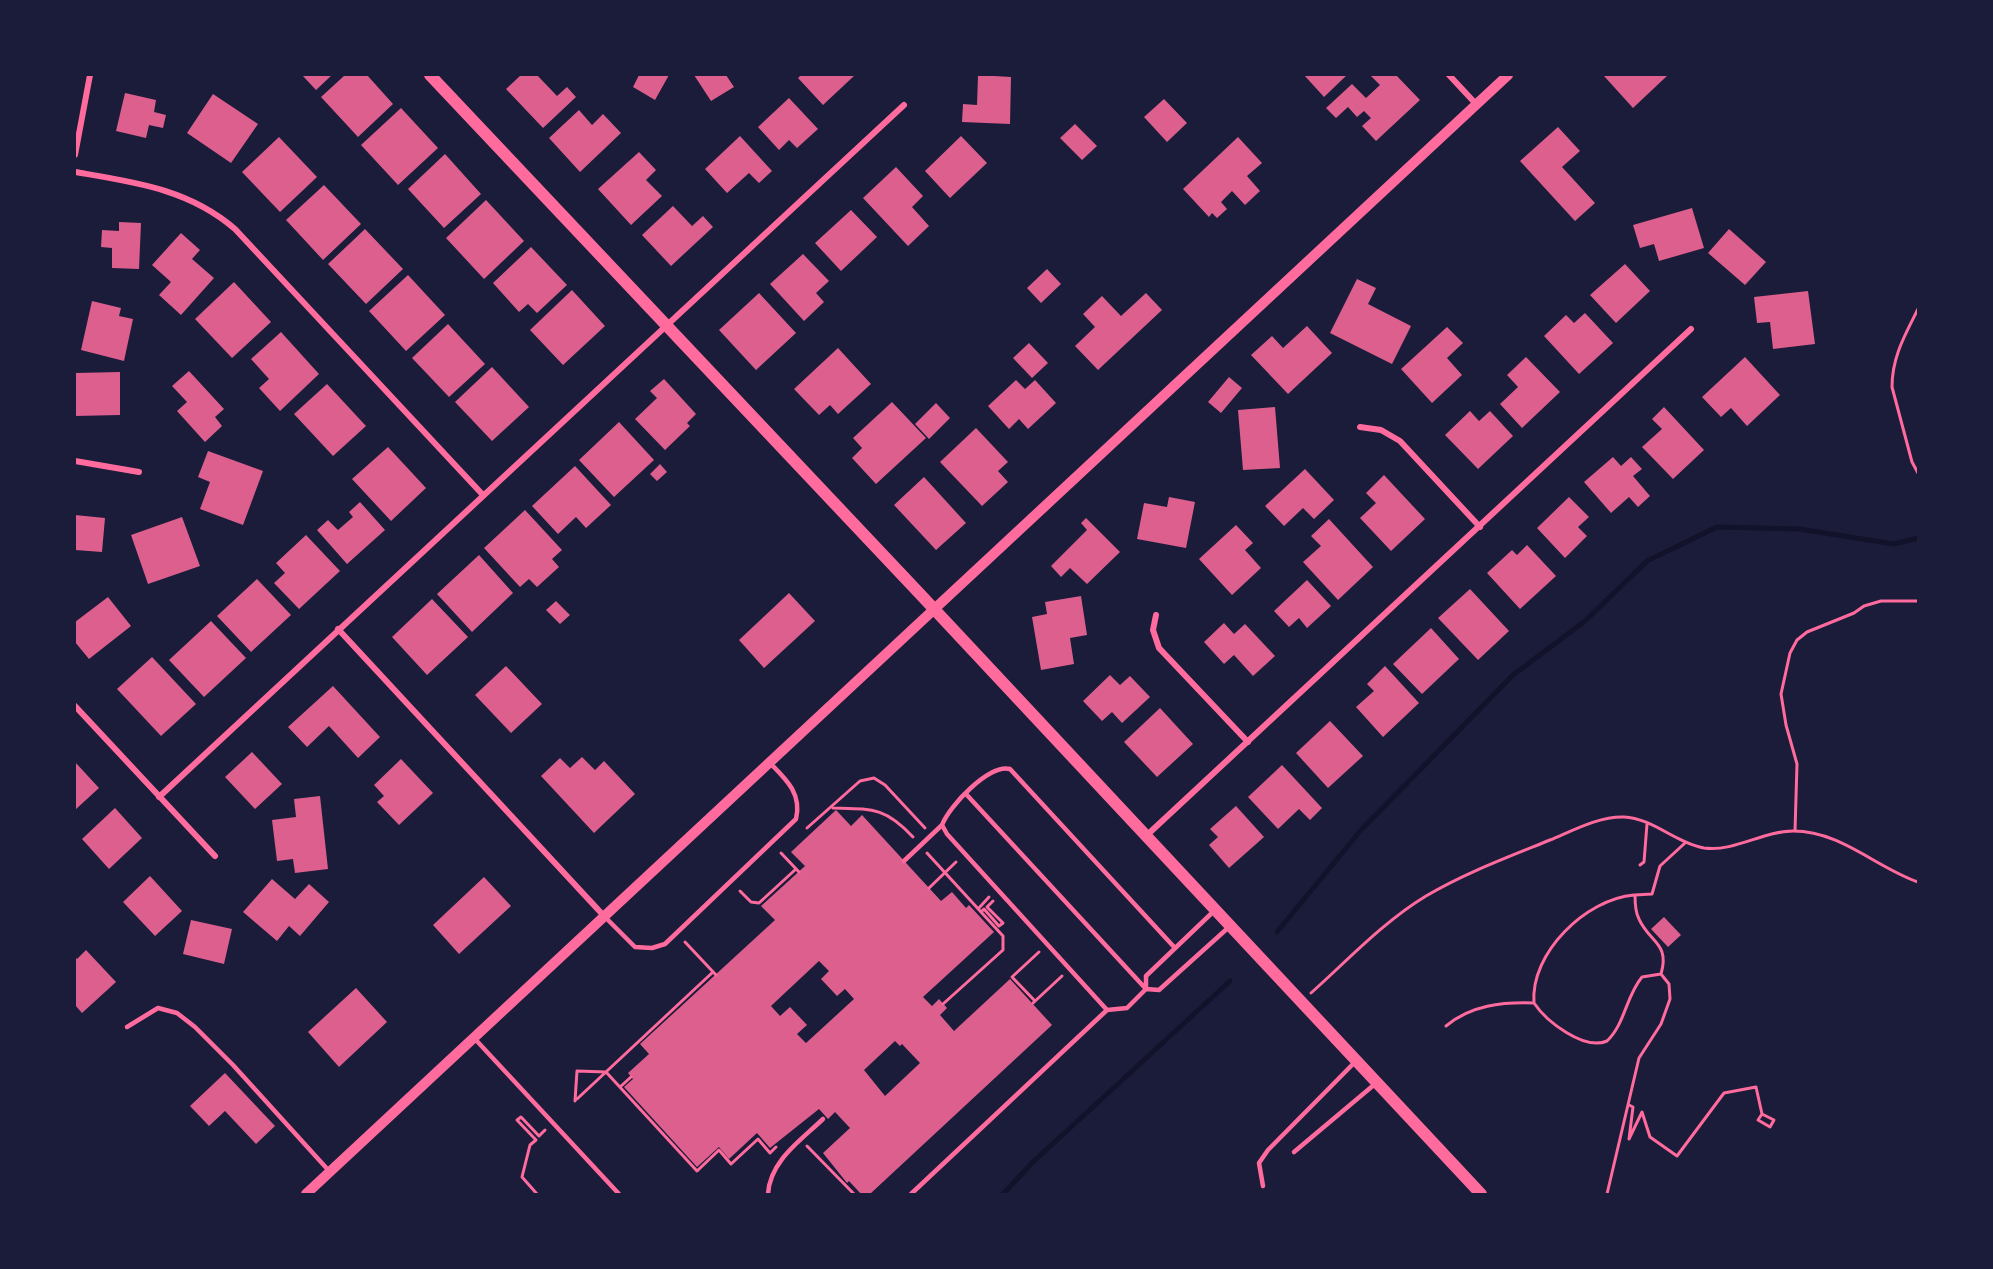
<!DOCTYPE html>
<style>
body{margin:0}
#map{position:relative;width:1993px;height:1269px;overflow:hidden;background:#1b1b3a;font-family:"IBM Plex Sans",sans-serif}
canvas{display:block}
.frame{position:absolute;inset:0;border:76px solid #1b1b3a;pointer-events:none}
</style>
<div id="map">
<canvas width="1993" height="1269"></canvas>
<div class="frame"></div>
</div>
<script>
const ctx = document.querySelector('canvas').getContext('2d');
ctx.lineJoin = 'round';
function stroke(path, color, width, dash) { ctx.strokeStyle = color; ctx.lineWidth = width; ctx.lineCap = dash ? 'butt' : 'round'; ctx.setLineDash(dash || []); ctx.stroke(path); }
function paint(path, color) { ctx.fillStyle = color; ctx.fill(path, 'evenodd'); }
stroke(new Path2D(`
 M1277,932L1361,830L1513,675L1585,621L1647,561L1717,527L1799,529L1894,544L1918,538
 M1003,1194L1034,1161L1230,981`), '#12122b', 5);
paint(new Path2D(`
 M302,75H332L316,90Z
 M345,75H367L393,104L358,137L321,97Z
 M521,75H537L557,96L567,87L576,97L543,128L506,89Z
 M639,75H669L655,100L633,87Z
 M694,75H726L734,87L711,101Z
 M801,75H855L823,105L798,78Z
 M978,75L1011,77L1010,124L962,122L963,104L977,105Z
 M1304,75H1347L1324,97Z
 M1370,75H1396L1420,100L1376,141L1362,126L1371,118L1364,111L1357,117L1348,107L1336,118L1326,108L1352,84L1366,98L1380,85Z
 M1606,75H1668L1633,108L1604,76Z
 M125,93L156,100L154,112L166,115L163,128L149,125L146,138L116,131Z
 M213,94L258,124L231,163L187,133Z
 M789,98L818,129L797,148L789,140L779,150L758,127Z
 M1164,99L1187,123L1167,142L1144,117Z
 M401,108L438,148L398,185L361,145Z
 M579,110L592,125L603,114L621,133L580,172L549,138Z
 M1075,124L1097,146L1082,160L1060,138Z
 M1558,127L1580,151L1562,167L1595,203L1575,221L1520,161Z
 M740,136L772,171L759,183L749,173L727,193L705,169Z
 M961,136L987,163L950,198L925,171Z
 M279,137L317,177L280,212L242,172Z
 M1238,137L1262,163L1247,176L1260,191L1245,205L1232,191L1221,202L1227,209L1217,218L1212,213L1209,217L1183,189Z
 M639,152L656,170L646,180L662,196L631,225L598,189Z
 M445,154L481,194L444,228L408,189Z
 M896,167L923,196L912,207L929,226L908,246L863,198Z
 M324,185L361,224L323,260L286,220Z
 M486,200L524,241L484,279L446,238Z
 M673,206L692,226L703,216L713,227L671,266L642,235Z
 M1692,208L1704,248L1659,261L1654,244L1640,248L1633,225Z
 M851,210L877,237L841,271L815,243Z
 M119,222L141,223L139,269L112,268V248L101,247L102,230L119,231Z
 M365,229L403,269L366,304L328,264Z
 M1729,229L1766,262L1745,285L1708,253Z
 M181,233L200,250L192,259L214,278L181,315L159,295L171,282L152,265Z
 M531,247L567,285L537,313L528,304L519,312L493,283Z
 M803,254L829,281L816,293L824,302L804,321L770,284Z
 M1625,264L1650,291L1616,323L1590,295Z
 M1047,269L1061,284L1041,303L1027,288Z
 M408,275L445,315L406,351L369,311Z
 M1357,279L1376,288L1368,304L1411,326L1392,364L1330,333Z
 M234,282L271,322L232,358L195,319Z
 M572,290L605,326L563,365L530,330Z
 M1808,291L1815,344L1773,349L1770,322L1757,323L1754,297Z
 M759,293L796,333L756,370L719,330Z
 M1146,293L1162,310L1098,370L1075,346L1095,327L1083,314L1102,296L1121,316Z
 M92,301L121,308L119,316L133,319L124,361L81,350Z
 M1585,313L1613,343L1579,374L1544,336L1566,315L1574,323Z
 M448,324L485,364L449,397L412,358Z
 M1307,326L1332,353L1288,394L1251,355L1272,336L1283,348Z
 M1447,327L1463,343L1447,358L1462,375L1432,403L1401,369Z
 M281,332L319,374L280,411L259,388L269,379L251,359Z
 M1029,343L1048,363L1032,378L1013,358Z
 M838,348L871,384L838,414L830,405L819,415L794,389Z
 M1526,357L1560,392L1522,428L1500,404L1518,387L1507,375Z
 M1745,357L1780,395L1747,426L1731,408L1721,417L1702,397Z
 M492,367L529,407L492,441L455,402Z
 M189,371L224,409L215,417L222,426L205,442L177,411L187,402L172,386Z
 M120,372V415L75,416V373Z
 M1229,377L1242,388L1221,413L1208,402Z
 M664,379L696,414L687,423L690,426L665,450L635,419L657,398L650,391Z
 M1016,380L1025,389L1035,380L1056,403L1028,429L1019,419L1009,429L988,406Z
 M327,384L366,426L333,456L294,414Z
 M892,402L926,438L876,484L852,458L862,448L853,438Z
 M936,403L950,418L929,439L915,424Z
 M1275,407L1280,468L1243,470L1238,410Z
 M1664,407L1704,450L1673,479L1642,447L1662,429L1652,419Z
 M1470,411L1479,421L1490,411L1513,436L1478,469L1445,435Z
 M619,422L654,460L614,497L579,460Z
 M976,428L1008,462L998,471L1008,482L982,506L940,462Z
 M388,447L426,488L391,521L352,479Z
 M208,451L263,471L243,525L200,509L210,482L198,477Z
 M1613,457L1621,466L1631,457L1642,469L1633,476L1650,496L1638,507L1629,497L1611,513L1584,482Z
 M660,464L667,472L657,481L650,474Z
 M575,466L611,505L586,528L576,517L558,534L532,506Z
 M1305,469L1334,500L1314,519L1303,508L1284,526L1265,506Z
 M1384,475L1425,519L1391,551L1360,518L1376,503L1366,493Z
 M924,477L966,523L936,550L894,505Z
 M1169,497L1195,502L1186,548L1137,539L1144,503L1167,507Z
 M1569,497L1589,517L1578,527L1587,536L1565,558L1537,528Z
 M360,502L385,530L347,564L317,530L328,520L338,530L353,517L349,512Z
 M525,510L562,550L552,559L559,567L537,587L529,579L520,587L484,548Z
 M75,515L105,518L102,552L75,550Z
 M182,517L200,566L148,584L131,535Z
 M1086,518L1120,552L1087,584L1070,568L1061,577L1051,566L1087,530L1081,523Z
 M1329,519L1373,567L1338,600L1303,562L1321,546L1311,536Z
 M1236,525L1253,543L1245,550L1261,568L1232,595L1199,559Z
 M306,535L340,571L299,609L274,583L285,573L276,563Z
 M1527,545L1556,576L1520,609L1487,573L1512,550L1517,555Z
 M479,555L513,593L472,632L437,594Z
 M257,579L291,615L251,652L217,616Z
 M1307,580L1331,606L1307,628L1299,618L1289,627L1274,611Z
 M1470,589L1509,631L1478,660L1438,618Z
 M789,593L815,621L764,668L739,640Z
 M1081,596L1087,635L1070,638L1074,664L1041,670L1032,617L1047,614L1045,602Z
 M108,597L131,626L89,659L75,642V622Z
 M432,599L468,637L427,675L392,637Z
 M556,601L570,615L560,624L546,610Z
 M211,621L246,658L204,697L169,660Z
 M1224,623L1234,634L1245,624L1275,656L1253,676L1234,655L1224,664L1204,642Z
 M1431,628L1459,659L1422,694L1393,664Z
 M152,657L196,704L161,736L117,689Z
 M506,666L542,704L511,733L475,695Z
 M1385,666L1419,703L1383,737L1356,707L1374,691L1367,684Z
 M1110,675L1120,685L1130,676L1150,697L1122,723L1112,712L1102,721L1083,701Z
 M333,686L380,737L358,758L329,726L307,747L288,727Z
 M1160,708L1193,744L1157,777L1124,742Z
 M1330,721L1363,756L1328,788L1296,753Z
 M252,752L282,784L255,809L225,777Z
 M582,757L595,770L604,761L635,794L594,833L541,776L560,758L570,768Z
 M401,759L433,793L399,825L377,802L384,796L374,785Z
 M75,762L99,788L75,810Z
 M1282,765L1322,808L1310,820L1299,809L1278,829L1248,797Z
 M320,796L328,869L295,873L293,859L277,861L272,820L296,817L294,799Z
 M1236,806L1264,837L1229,868L1209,845L1218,837L1210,829Z
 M115,808L142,838L109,869L82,839Z
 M836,810L851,826L862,815L941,901L952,892L966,908L969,905L994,932L923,997L932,1006L939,999L947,1008L940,1015L954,1031L1010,979L1052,1025L870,1194H861L849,1181L847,1183L823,1153L850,1128L835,1112L828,1119L819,1109L770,1148L757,1133L729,1159L719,1147L697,1167L624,1087L633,1079L628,1073L649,1054L640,1044L775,920L761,906L805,866L791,852ZM819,961L829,971L821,979L837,996L845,989L854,999L806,1043L797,1034L807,1025L790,1007L780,1016L771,1006ZM895,1041L900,1046L902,1044L920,1063L885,1096L864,1070Z
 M150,876L182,911L155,936L123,902Z
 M484,877L511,906L459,954L433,925Z
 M272,879L295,899L309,884L329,902L300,936L289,926L277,941L243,912Z
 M1664,917L1681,935L1668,947L1651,929Z
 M191,920L232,929L224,964L183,954Z
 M86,950L116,982L82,1013L75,1005V957L77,959Z
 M356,988L387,1022L339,1067L308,1032Z
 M225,1073L275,1126L256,1144L225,1111L209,1126L190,1106Z`), '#dd5f8e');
stroke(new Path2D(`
 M1918,309C1905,335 1892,357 1892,387L1912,462L1918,473
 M833,808C872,809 885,807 913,837
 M807,828L860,781L874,778L885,785L925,828
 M1795,831L1797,764L1786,725L1781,694L1790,653L1797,640L1807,632L1854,613L1864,606L1881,601H1918
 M781,853L799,872
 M927,853L1003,936V950L943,1004
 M1640,865L1644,862L1647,824
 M929,888L956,862
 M740,891L751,902L759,903L796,869
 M978,909L989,897
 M982,911L984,909L999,926L1003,923L987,907L993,901
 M685,942L716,975
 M1311,993C1348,960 1383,922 1426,896C1465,873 1508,857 1550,840C1572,831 1599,816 1624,817C1652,818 1676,843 1704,848C1735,852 1763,831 1793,831C1841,831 1875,867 1918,882
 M1035,1001L1012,977L1039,952
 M1033,1003L1062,976
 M1534,1003C1530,953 1586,899 1634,895
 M1446,1026C1471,1005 1502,1002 1534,1003C1546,1021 1584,1051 1607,1041C1625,1024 1626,996 1642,977L1661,974C1670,943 1650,943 1639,919C1635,912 1635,903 1635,895L1652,894L1660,866L1685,843
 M620,1087L631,1077
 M577,1099L713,972
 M575,1101L577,1071L606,1072L697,1171L719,1150L731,1164L758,1139L770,1153L776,1147
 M1629,1105L1633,1107L1629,1139L1642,1112L1650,1137L1677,1156L1724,1093L1756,1087L1762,1114L1758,1120L1770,1127L1774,1120L1762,1114
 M807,1146L854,1194
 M537,1194L522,1177L530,1145L536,1140L517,1120L521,1117L539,1136L545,1130
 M1607,1194L1639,1058L1661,1024L1670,999L1669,984L1661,974`), '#ff6b9d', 3);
stroke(new Path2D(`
 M904,861L942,825
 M1215,910L1146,976V989L1159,990L1229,927
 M604,916L635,947L652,948L665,944L796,819C802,794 787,780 770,763
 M1107,1010L947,834L942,825C949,806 989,764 1010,769L1175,948
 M127,1027L158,1008L177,1013L195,1027L233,1065L330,1172
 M475,1039L619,1194
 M1294,1152L1375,1084
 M1263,1186L1259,1163L1268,1150L1355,1062
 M768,1194C770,1161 800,1141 823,1119
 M911,1194L1107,1010L1127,1008L1146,989L966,794`), '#ff6b9d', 4.5);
stroke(new Path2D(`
 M1449,75L1476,104
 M75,155L90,75
 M75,172C134,182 189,189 235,229L483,495
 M1360,427L1381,430L1400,441L1480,527
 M75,461L139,472
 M1156,615L1153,630L1159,648L1248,742
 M338,629L604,916
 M75,706L215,856
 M159,797L904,105
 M1146,836L1691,329`), '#ff6b9d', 6);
stroke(new Path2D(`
 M306,1194L1508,75`), '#ff6b9d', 10);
stroke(new Path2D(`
 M430,75L920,594L1481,1194`), '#ff6b9d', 12);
</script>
